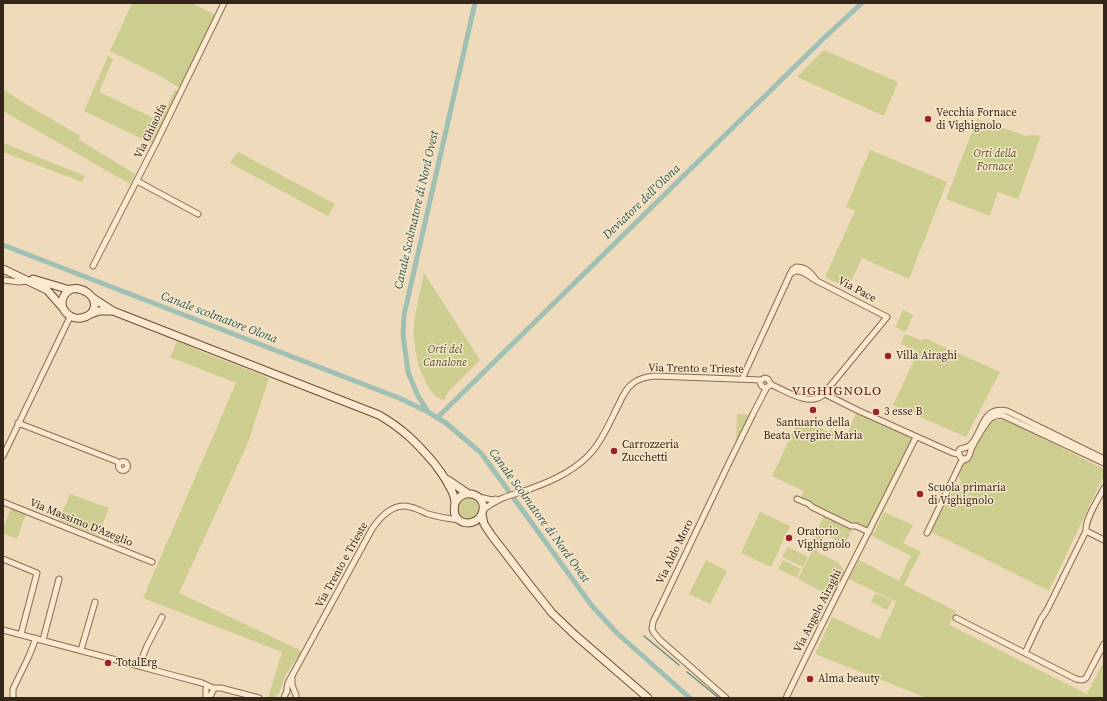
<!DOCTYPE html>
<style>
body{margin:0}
#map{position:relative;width:1107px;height:701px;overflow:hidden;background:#efdbbb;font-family:"Source Serif 4",serif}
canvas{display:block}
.frame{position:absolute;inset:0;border:4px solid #35251a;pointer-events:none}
</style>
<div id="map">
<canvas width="1107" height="701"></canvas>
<div class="frame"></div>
</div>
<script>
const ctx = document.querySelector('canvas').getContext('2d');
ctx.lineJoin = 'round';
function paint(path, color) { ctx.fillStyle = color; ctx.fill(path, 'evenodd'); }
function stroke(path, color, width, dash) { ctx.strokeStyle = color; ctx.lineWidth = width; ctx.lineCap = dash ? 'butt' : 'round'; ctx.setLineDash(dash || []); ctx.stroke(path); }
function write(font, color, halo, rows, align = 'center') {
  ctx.font = font + ' "Source Serif 4",serif'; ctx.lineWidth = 3; ctx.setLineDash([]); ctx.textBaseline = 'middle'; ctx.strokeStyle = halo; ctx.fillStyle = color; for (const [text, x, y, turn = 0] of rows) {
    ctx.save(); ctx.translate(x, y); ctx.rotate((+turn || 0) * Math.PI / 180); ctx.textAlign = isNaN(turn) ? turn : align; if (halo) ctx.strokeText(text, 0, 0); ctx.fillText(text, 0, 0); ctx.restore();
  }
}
paint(new Path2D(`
 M132,3H192L215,15L180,88L160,76L110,51Z
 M824,50L898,82L884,116L797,77Z
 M108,56L113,59L99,92L160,121L175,90L178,92L153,144L84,111Z
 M3,89L24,103L80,136L78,139L135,174L130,184L3,111Z
 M977,119L1026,136L1031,135L1041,136L1018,199L998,192L990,216L946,199Z
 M3,143L85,176L82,182L3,152Z
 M870,150L947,182L909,279L862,258L848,288L825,277L855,211L846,207Z
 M238,152L335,204L328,216L230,163Z
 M424,273L480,360L448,392L444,400C430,398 419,370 417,358C415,350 413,332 414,324C416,307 421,290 424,273Z
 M903,310L913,315L906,332L895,327Z
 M905,334L921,340L926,339L1000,372L966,437L893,405L918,352L901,344Z
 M177,341L207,354L269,378L248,443L179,593L304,652L300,659L297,658L286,674L279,693L276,696V698H268L282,652L143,598L236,383L170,357Z
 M856,413L911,437V440L867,529L801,498L804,491L772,476L799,419L829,432L831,429L844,435L845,434L847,435Z
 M737,414L750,415L736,445Z
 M1000,419H1004L1102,468L1104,475L1049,591L931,532L955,483L961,484V480L959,478V474L965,463H968L972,459V453L988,425L993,421Z
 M70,494L109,508L98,536L59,520Z
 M458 508a10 10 0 1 1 20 0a10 10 0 1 1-20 0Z
 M11,508L26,514L17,539L3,533V529Z
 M760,512L790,526L771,567L741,553Z
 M884,512L913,525L903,543L921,552L904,585L956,611L949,625L1087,694L1104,661V698H927L815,654L832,617L879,639L896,602L849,579L859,560L899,581L911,556L872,536Z
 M824,516L852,530L845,544L825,535L817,552L839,563L845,572L833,597L798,579L817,541L813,538Z
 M788,547L808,557L803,567L782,557Z
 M706,560L727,571L710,604L689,594Z
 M783,560L801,569L797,578L778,569Z
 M875,593L892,601L887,610L871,602Z`), '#cccd8f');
stroke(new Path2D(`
 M644,636L679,665
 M687,672L719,698`), '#678d80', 1.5);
stroke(new Path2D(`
 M475,3L404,315L403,335L408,372L417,394L428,412L446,423L481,453L592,606L618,634L690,698
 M3,245L399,398L426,411
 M437,418L824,38L862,3`), '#9fc0b3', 5);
const minor = new Path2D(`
 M137,181L198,214
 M93,266L157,141L224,3
 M3,280L19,282L27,281
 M742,379L792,270L796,267C807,267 811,273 817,281C809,277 804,270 795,271L790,274
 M760,382C761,387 765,389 769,386
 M825,394L857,410L953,453L959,454
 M18,423L116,461L119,463
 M3,456L70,317
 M1104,459L1007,411C980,405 983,436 969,446C966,448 963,448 960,449L958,453C960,458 966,463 969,456C970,454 970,452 971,450C973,444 986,422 991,418C994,416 998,415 1002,415L1104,463
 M118.5 466a4.5 4.5 0 1 1 9 0a4.5 4.5 0 1 1-9 0Z
 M479,497L492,500L496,499
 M797,499L809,504L812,507L851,526H856L869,532
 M3,502L152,562
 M483,510C495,500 507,496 521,492C545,484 570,474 588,456C602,442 610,421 619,404C622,397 626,389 632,384C639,378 647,377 655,376L761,380L765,378L768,379L770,383L772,385C786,391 808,406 822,396L887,317L817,281
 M1086,531L1104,540
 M927,533L961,462L965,459
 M3,559L37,573L21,634
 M956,618L1076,679C1080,680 1083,681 1086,678L1104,644
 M3,630L139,666L168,674L202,683L213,688H221L259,698
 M43,640L59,579
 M81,650L95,602
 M1025,653L1041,619L1047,610L1086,531C1085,519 1098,500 1104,488
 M139,666L147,646L162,617
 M292,678V685L296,695V698
 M206,689V698
 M287,691V688L288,683L372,529C380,517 394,502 410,507C417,508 422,512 428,514C438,517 449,519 459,520
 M13,698V689L29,656L36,638
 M209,698L213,691V688
 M284,698L285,695L287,691
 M726,698L660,640L654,633L652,629L653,622L728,465L754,412L767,387
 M786,698C828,610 873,524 916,437`);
const secondary = new Path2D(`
 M3,269L47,290L62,307
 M33,279L70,290
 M71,289C82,287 97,295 94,308C93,311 91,314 89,315C70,327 50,302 71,289Z
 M93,298L113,311L379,415C403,429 416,442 434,463C439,470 445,477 449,486C452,490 455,498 455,503C454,510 453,515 459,520C467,526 479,522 482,513C489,496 464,485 455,503
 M91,314L99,311H112
 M448,480L467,493
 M482,514L484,524L492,536L529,584L552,613L575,635L648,698`);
stroke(minor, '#876b54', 7);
stroke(secondary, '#684c38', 9);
stroke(minor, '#fae9ce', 5);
stroke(secondary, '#fae9ce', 7);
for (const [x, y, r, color] of [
 [928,119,4,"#99222d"],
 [888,356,4,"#99222d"],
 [813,410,4,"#99222d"],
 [876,412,4,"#99222d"],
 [614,451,4,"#99222d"],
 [920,494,4,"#99222d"],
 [789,538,4,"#99222d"],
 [108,663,4,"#99222d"],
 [810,679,4,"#99222d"]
]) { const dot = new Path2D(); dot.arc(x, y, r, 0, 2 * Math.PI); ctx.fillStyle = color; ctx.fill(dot); stroke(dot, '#f7e6ca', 1.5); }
write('11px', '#35251a', '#f7e6ca', [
 ["Vecchia Fornace",936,113],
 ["di Vighignolo",936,126],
 ["Villa Airaghi",896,356],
 ["3 esse B",884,412],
 ["Santuario della",813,423,"center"],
 ["Beata Vergine Maria",813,436,"center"],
 ["Carrozzeria",622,445],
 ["Zucchetti",622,458],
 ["Scuola primaria",928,488],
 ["di Vighignolo",928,501],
 ["Oratorio",797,532],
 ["Vighignolo",797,545],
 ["TotalErg",116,663],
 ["Alma beauty",818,679]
], 'left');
write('11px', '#35251a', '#f7e6ca', [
 ["Via Ghisolfa",151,131,-64],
 ["Via Pace",857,290,28],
 ["Via Trento e Trieste",696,369,1],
 ["Via Massimo D'Azeglio",81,523,22],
 ["Via Aldo Moro",675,552,-64],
 ["Via Trento e Trieste",342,565,-61],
 ["Via Angelo Airaghi",818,611,-63]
]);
write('italic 11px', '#4a531f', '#f7e6ca', [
 ["Orti della",995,154],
 ["Fornace",995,167],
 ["Orti del",445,350],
 ["Canalone",445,363]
]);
write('italic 12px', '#28564f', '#f7e6ca', [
 ["Deviatore dell'Olona",642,202,-44],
 ["Canale Scolmatore di Nord Ovest",417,210,-77],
 ["Canale scolmatore Olona",219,318,21],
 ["Canale Scolmatore di Nord Ovest",539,516,54]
]);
ctx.letterSpacing = '1px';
write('13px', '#642017', '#f7e6ca', [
 ["VIGHIGNOLO",837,392]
]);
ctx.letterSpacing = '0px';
</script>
